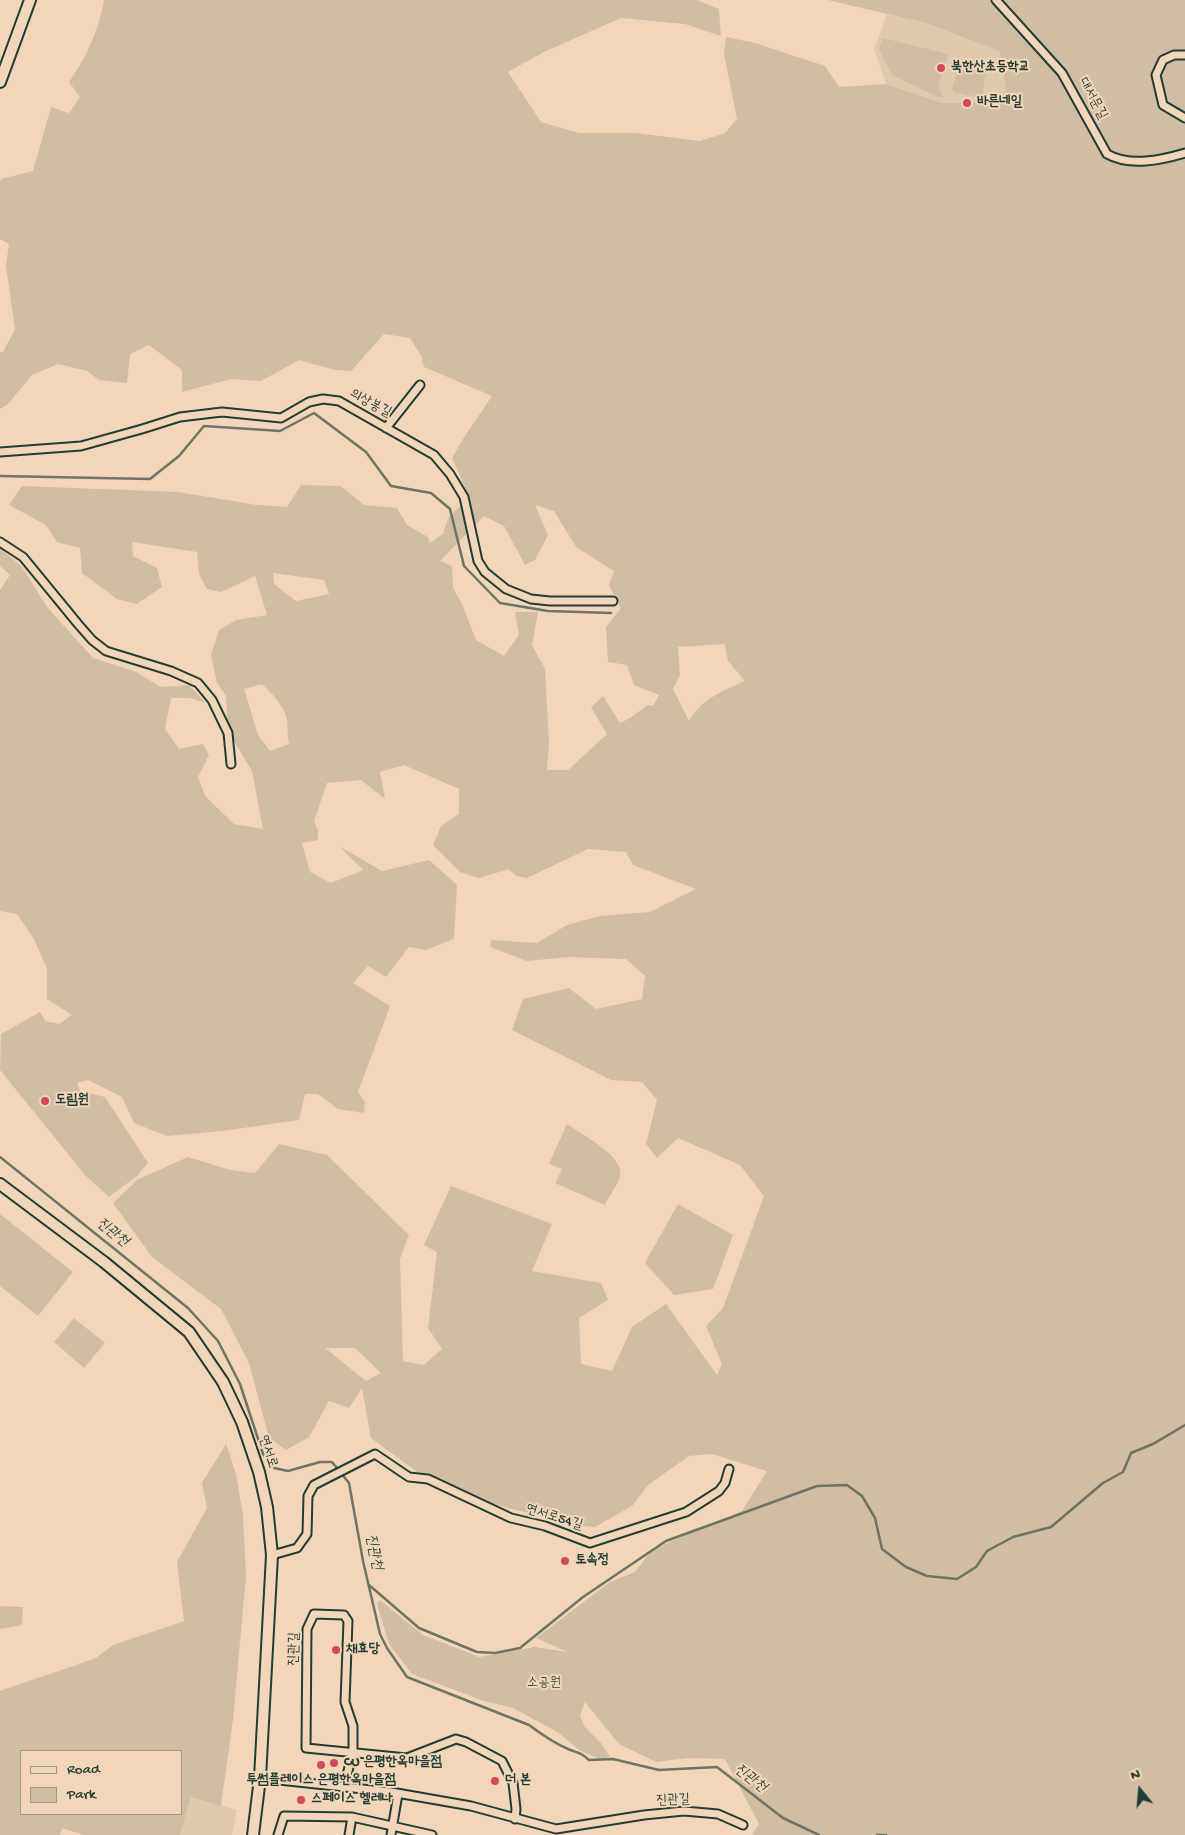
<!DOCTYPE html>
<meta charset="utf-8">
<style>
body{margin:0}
#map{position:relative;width:1185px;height:1835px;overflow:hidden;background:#f3d6b9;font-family:"Gochi Hand",sans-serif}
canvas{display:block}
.legend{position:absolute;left:20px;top:1750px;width:162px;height:65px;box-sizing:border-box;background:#f3d6b9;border:1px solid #9e9984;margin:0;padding:6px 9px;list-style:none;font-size:15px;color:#1f3d34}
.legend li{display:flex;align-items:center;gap:10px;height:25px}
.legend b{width:25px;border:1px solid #9e9984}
.north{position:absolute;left:1115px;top:1765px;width:50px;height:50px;-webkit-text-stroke:4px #f3d6b9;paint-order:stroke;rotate:343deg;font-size:14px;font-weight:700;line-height:20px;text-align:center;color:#1f3d34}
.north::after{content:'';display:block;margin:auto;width:18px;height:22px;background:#1f3d34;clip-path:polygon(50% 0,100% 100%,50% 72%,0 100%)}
</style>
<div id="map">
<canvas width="1185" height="1835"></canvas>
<ul class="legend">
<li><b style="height:6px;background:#f3d6b9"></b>Road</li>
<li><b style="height:14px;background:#d1bda3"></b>Park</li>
</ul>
<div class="north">N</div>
</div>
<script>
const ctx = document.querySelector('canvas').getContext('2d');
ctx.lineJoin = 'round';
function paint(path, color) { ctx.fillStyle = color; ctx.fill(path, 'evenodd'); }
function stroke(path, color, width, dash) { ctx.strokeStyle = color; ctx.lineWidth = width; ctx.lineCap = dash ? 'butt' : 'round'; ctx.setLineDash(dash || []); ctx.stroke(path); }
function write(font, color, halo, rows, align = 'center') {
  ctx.font = font + ' "Gochi Hand","Poor Story",sans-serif'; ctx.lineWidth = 4; ctx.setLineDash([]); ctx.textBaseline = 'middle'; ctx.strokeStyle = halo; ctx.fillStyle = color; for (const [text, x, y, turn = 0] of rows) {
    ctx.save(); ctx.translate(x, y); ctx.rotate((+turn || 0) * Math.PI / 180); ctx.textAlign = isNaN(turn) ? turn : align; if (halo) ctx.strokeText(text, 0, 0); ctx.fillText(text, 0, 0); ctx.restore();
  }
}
paint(new Path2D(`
 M887,14L926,23L999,51L1009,104L991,102L943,103L886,84L874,49Z
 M191,1797L237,1810L232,1835H180Z`), '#e1c9ae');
paint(new Path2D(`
 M104,0H697L719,9L721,36L685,24L621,18L544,52L508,72L541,122L579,133H635L700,141L725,133L737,119L724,54L726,37L755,43L825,66L839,87L886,84L943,103L991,102L1009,104L999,51L926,23L828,0H1185V1835H752L759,1824L725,1759L687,1758L656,1762L619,1744L585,1702L580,1715L584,1726L601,1743L610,1757L600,1759L579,1750L559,1733L513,1708L484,1701L412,1674L389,1644L377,1604L380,1600L423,1635L479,1657L535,1647L567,1652L536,1638L610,1582L635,1572L652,1550L742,1511L767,1471L712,1454L689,1456L648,1485L632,1506L595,1527L575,1525L493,1504L420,1474L371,1438L362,1388L349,1408L329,1401L309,1437L286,1450L269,1438L249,1363L221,1309L152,1257L113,1203L137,1180L188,1157L230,1170L255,1173L279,1144L327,1155L409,1235L400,1259L403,1361L424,1365L442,1349L428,1328L437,1252L424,1245L451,1186L552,1224L532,1271L601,1283L608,1300L579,1318L581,1364L612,1371L632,1327L666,1304L717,1375L722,1364L706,1326L723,1308L764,1196L740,1165L678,1138L657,1158L646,1144L657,1100L642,1082L611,1080L512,1030L523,999L569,988L596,1009L642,999L645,976L626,959L569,957L527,961L490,947L491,940L537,943L567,925L600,916L650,912L696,889L633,865L626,852L588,849L527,878L516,876L509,869L479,878L460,872L433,845L441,826L459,814V789L404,765L380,772L385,799L361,780L327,783L314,821L318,831V840L302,843L310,872L331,883L363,870L339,846L382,871L429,860L457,885L454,939L426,950L409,947L386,977L368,966L353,983L390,1006L358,1092L365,1102L364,1113L338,1109L318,1094H305L299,1120L222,1131L167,1136L134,1123L122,1097L88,1080L77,1083L80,1091L105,1097L148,1163L137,1176L109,1197L85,1175L0,1070L1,1034L40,1012L45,1021L59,1024L72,1015L47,999V969L34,939L17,914L0,911V590L10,575L0,566V548L22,567L47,607L93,658L134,671L161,687L189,685L206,703L190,698H171L165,729L179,749L203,744L209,755L198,777L205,796L234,824L263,829L252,771L228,731L226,696L217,683L211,655L219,630L236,620L267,615L255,576L221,592L207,589L199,574L197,552L132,542L133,556L157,568L162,587L137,604L117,599L82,573L80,548L57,542L46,525L9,505L22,486L178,492L257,505L287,507L301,485L341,486L364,505L397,508L407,525L428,537L430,543L443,534L449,516L470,498L452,458L465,436L492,396L424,367L421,356L410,338L384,334L351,371L335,370L299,360L261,381L231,379L182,392V370L149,345L130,354L127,383L99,380L87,371L58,364L32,375L7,405L0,409V352H3L15,329L6,266L9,244L0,239V182L1,179L33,171L51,107L69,113L80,97L69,82C86,58 99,30 104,0ZM535,505L554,511L576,547L614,571L609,586L621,608L606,627L608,662L627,665L634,685L659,695L653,706L648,705L630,718L620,723L603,696L591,707L607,734L568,770H547L549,743L545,669L532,645L538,612H515L519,635L504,656L476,640L462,604L453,588L452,566L440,561L484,516L504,526L525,565L535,560L548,535ZM273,573L324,580L329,594L296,601L274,584ZM725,644L728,661L745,681C723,691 701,699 689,721L673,689L680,675L678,647ZM262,684C272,694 284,705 287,720C288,728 287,735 289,744L270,751L258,735L244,689ZM325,1348H355L381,1373L366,1381Z
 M883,38L948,54L938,86L943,97H938L892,75L879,49Z
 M962,59L987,63L982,98L954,92L952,88Z
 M567,1124C581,1134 626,1157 620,1177C617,1186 609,1196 605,1205L555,1183L562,1169L549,1164Z
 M678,1204L733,1235L713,1289L674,1295L645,1263Z
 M0,1214L73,1272L38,1316L0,1286Z
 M74,1318L105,1343L84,1368L54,1342Z
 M226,1444L236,1474L243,1515L246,1576L233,1720L221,1806L191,1797L180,1835H84L62,1828L60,1835H0V1691L96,1658L113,1645L184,1621L177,1562L207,1508L202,1483ZM21,1751H181V1814H21Z
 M0,1606L23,1607L22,1625L0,1629Z`), '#d1bda3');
stroke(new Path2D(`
 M0,476L150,479L179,456L204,426L280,431L314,413L366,452L391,486L431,493L450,509L464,566L500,603L548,611L611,613
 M0,1157L188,1308L218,1341L240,1384L263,1454L274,1468L288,1471L320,1462H332L349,1483L363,1561L380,1634L387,1648L407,1677L529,1725C541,1734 554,1743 568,1749C577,1753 581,1752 589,1760L613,1759L659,1770L717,1767L783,1818L819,1835
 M369,1585L419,1628L477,1652L495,1653L520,1648L583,1597L666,1541L817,1486L847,1485L862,1496L875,1518L882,1549L906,1567L927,1576L957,1579L976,1567L987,1551L1013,1537L1051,1527L1103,1483L1123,1472L1131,1453L1153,1444L1185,1425
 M877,1835H886`), '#6c7564', 2.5);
const street = new Path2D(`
 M996,0L1062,73L1107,154C1130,167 1161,160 1185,153
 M1185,55H1174L1163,60L1156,75L1163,105L1185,118
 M386,428L420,385
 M0,452L81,446L142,429L180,417L222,412L281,418L309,402L323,399L339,401L434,455L450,474L464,497L478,561L485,572L506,589L531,599L550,601H613
 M0,542L23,557L78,624L92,640L106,651L171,671L198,683L212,700L228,733L231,764
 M272,1555L297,1548L307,1534L308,1496L314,1485L375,1454L409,1477L428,1479L511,1518L545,1526L590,1543L686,1512L719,1491L725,1483L729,1469
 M260,1778L391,1792L471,1806L556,1829L644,1815L684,1811L718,1814L743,1825
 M344,1786L353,1752V1726L345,1702L348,1621L344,1615L314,1614L307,1629L306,1748L407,1758L456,1739L466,1742L502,1761L513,1783L516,1809L515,1819
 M278,1835L284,1816L352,1817L432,1835
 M349,1835L352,1817
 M391,1835L398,1794`);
const secondary = new Path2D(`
 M0,82L30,0
 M0,1184L104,1262L189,1332L223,1382L242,1422L259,1472L267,1507L272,1555L260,1778L253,1835`);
stroke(street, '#1f3d34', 11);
stroke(secondary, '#1f3d34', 14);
stroke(street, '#f3d6b9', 7);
stroke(secondary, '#f3d6b9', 10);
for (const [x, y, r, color] of [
 [941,68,5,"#d1495b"],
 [967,103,5,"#d1495b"],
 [45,1101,5,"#d1495b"],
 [565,1561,5,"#d1495b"],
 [336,1650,5,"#d1495b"],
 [334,1763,5,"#d1495b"],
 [321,1765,5,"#d1495b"],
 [495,1781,5,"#d1495b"],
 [301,1800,5,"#d1495b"]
]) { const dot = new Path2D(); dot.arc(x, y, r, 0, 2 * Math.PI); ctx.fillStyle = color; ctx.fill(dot); stroke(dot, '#f3d6b9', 2); }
write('bold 14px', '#1f3d34', '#f3d6b9', [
 ["북한산초등학교",951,68],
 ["바른네일",977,103],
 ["도림원",55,1101],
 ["토속정",575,1561],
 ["채효당",346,1650],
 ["CU 은평한옥마을점",344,1763],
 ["투썸플레이스 은평한옥마을점",321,1781,"center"],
 ["더 본",505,1781],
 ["스페이스 헬레나",311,1800]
], 'left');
write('14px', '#1f3d34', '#f3d6b9', [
 ["대서문길",1092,99,61],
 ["의상봉길",370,404,28],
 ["연서로",267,1452,72],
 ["연서로54길",554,1518,17],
 ["진관길",295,1649,-88],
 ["진관길",673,1801,-2]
]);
write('14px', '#314a3f', '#f3d6b9', [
 ["소공원",544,1684]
]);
write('italic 15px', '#324b40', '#f3d6b9', [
 ["진관천",112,1233,39],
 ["진관천",373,1552,79],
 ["진관천",750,1779,38]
]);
</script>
